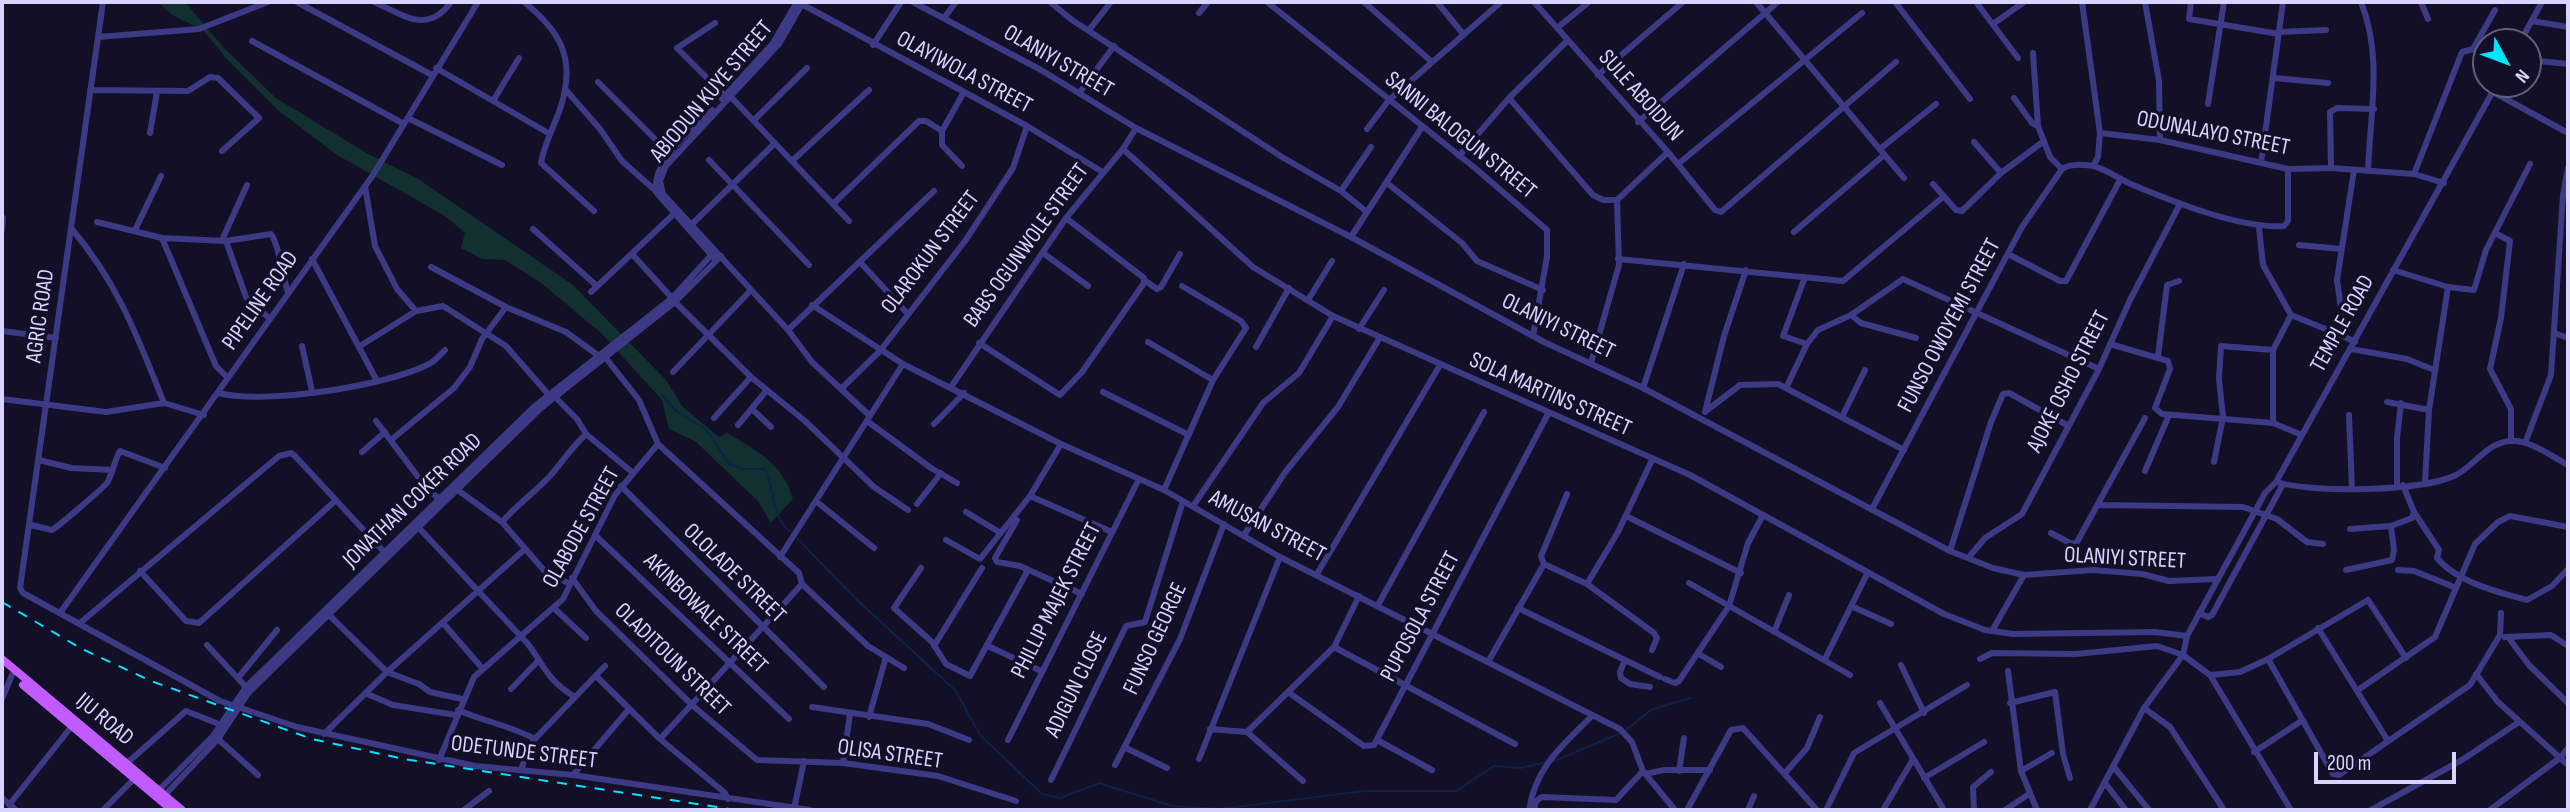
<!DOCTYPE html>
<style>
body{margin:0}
#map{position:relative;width:2570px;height:812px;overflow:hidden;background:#130f26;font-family:"Sofia Sans Condensed",sans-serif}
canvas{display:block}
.frame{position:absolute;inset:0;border:4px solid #d9d4ff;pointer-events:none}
.north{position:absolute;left:2472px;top:28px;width:70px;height:70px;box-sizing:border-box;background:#130f26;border:2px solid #625e7d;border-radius:50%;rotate:131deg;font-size:19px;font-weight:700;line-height:28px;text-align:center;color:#d9d4ff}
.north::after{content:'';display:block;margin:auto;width:24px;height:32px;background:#00e5ff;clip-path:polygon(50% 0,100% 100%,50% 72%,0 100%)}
.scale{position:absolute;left:2314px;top:752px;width:142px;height:32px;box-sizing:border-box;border:4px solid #d9d4ff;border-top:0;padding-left:9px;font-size:21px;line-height:24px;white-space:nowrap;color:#d9d4ff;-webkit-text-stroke:5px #130f26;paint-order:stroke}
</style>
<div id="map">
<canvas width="2570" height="812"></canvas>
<div class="frame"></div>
<div class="north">N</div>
<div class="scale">200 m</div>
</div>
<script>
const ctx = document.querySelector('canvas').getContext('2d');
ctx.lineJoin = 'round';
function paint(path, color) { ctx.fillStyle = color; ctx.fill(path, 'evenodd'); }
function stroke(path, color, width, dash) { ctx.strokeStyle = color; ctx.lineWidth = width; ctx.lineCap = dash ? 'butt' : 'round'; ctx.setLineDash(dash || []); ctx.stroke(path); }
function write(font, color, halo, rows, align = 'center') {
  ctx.font = font + ' "Sofia Sans Condensed",sans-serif'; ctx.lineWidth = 7; ctx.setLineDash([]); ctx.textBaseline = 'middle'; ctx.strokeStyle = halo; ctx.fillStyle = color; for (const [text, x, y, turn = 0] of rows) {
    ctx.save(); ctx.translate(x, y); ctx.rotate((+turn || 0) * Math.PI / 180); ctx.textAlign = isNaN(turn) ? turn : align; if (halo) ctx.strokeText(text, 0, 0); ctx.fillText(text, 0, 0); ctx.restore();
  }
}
paint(new Path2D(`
 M158,2H185L224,48L276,98L368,154L420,180L573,285L666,380L682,406L719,437L727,433C757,451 783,463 793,499L771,523L758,501L695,441L669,429L662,400L601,333L540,282L505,260L482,259L461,248L465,233L445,216L337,155L279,111L227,59L203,30L172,15Z`), '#12302f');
stroke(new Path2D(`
 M662,395L676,411L706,429L729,464L744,469H765C775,492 771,518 792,533
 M796,537L855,598L956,691L980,735L1042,794L1060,798L1099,783L1172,806L1219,809L1365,791H1456L1494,766L1520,768L1543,763
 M1626,730L1651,710L1690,698
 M1552,762L1621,733`), '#0c2248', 2);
stroke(new Path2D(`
 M103,2L20,588L23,593L220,701L297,727L475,766L573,775L810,810
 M297,2L432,75
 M374,2C404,15 427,35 451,2
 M524,2C560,31 576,58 561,106C555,125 544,144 541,163L594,211
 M798,2L1027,126L1101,171
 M913,2L1041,70L1136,128L1351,237L1544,342L1643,388L1950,551L1993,568L2024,575L2093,570L2142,574L2169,581L2216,579
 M1050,2L1072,20L1282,157L1341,191L1367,212
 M1267,2L1475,168L1547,230V257L1533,336
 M1364,2L1432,62
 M1437,2L1464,35
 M1534,2L1668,152L1715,210L1721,212L1896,62
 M1756,2L1904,178
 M1895,2L1970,99
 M1976,2L2018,58
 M2082,2L2100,133L2098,157L2093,166
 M2145,2L2159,81L2160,140
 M2191,2L2189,19L2279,34
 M2361,2C2383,57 2370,113 2368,171
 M2421,2L2428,19
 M802,4L779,44L666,166L660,181L663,194L788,330L812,362L870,416
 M1199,13L1208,2
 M944,18L956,2
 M2532,21L2568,27
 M715,23L677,48L725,96
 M1993,24L2024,2
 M1557,28L1589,2
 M1089,30L1111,2
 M2279,32L2326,30
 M98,37L199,29L268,2
 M252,41L404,124
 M2520,42L2542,2
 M873,45L901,2
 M2473,49L2495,10
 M2033,53L2038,126
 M2528,60L2568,64
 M436,68L550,134
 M1598,75L1683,2
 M2274,78L2328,83
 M598,82L670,154
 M565,89L600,129L622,161L657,192
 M90,90L188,91L210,77L218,78L259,118L222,151
 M1080,92L1114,46
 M2493,92L2568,133
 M729,95L849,221
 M1509,98L1593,195L1603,200H1617L1668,152
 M2014,98L2032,123L2038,126L2050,157L2062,169
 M722,99L773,43L797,2
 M493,101L519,58
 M2208,104L2224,2
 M712,110C691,132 652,159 656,192L714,258
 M408,118L502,165
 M754,120L807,68
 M1638,122L1778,2
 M1367,129L1389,100L1501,2
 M942,131V145L962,166
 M150,133L157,92
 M2100,133L2160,140L2288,169L2331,168L2414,174L2444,183
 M1974,142L2001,173
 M1123,149L1253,267L1333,316L1690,475L1944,614L1985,630L2013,634L2155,632L2187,636
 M1880,149L1936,104
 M1459,156L1509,98L1567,41
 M709,160L809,265
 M793,160L869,90
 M2261,163L2283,2
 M1678,164L1862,13
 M2331,168L2330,112L2337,108L2374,109
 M2354,170L2337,280L2345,337L2355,342
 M2414,174L2462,52L2473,49L2486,54
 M1387,183L1462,243L1477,261L1543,290
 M1933,184L1956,210L1962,211L2001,173L2044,141
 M365,186L375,246L397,289L416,311
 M1341,191L1371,147
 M833,204L919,121H926L942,131L964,92
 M97,222L162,238L226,241L271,234C279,244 282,276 288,292
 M689,227L775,143
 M71,228C118,283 138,338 164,403
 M2259,228L2263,265L2291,315L2345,337
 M533,229L597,286
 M2,230L3,218
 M135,230L161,176
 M1794,232L1884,155
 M2495,233L2510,241L2501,318L2490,369L2511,409V441
 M1351,237L1422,127
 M162,238L216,366L228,378
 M222,240L247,185
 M226,241L246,297L270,319
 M2299,245L2341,249
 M1043,253L1088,286
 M632,254L672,298
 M2008,254L2060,281H2066L2120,180
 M312,259L376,379
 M1618,259L1843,281L1943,197
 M860,262L907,313
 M431,267L506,307L566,332L599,356
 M2393,270L2448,287L2474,290L2486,250L2530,164
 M1805,277L1783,336L1807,344
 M1144,280L1157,289L1161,287L1180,254
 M591,292L676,212
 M1308,300L1332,261
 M675,302L751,377L805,421L874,487L908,510
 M812,305L903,364L1061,444L1164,490L1280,557L1620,729L1632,742L1643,771L1675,810
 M1851,315L1861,323L1916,338
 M1359,329L1384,290
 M788,330L934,191
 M2,331L56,338
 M2554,333L2568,338
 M1148,342L1213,380
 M979,343L1060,395L1082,372L1144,283V278L1066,218
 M2110,344L2168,361L2170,369L2155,408L2162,414L2273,423L2302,435
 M302,346L312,391
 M360,346L416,311L443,306L506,346L548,394
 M1256,347L1289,288
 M2351,349L2407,359L2434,370
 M2158,356L2167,285L2179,281
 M605,357L639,400L658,444
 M1591,363L1619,265L1617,200
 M673,372L751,290
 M951,387L1066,218L1123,149L1136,128
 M842,388L880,351L965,241L1013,168L1027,126
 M1643,388L1684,264
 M1786,388L1807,344L1818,330L1851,315L1903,279L2099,369
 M1103,392L1189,435
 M218,393C264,405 387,386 429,364C435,361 440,355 445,350
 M556,398L577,419L586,434L632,472
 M2,399L106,412L164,403L204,415
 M2387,402L2429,410
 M752,409L771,427
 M1706,411L1740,385L1778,384L1904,450
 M1705,412L1724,336L1746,270
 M2349,415L2352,489
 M1842,417L1865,370
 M714,418L751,377
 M376,421L428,490L440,499
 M867,421L931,468L957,483
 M2273,423V350L2291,315
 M934,424L964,393
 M738,425L767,390
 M391,440L454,388L470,367L482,339L506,307
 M2525,443L2551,375L2563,195L2568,168
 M658,444L799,573L802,584L660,739
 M362,452L385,432
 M39,460L71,468L112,470
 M2214,462L2223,417L2219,379L2221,346L2273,350
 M2145,471L2169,415
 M2276,482C2312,493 2422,492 2456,475C2475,465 2486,444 2509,441C2529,439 2551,456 2568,465
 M2425,482L2429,410L2448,287
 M621,486L824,687
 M2397,486V438L2401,403
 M1164,490L1213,380L1246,328L1241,321L1182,286
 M459,491L502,522L548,575L569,583
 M1030,496L1112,532
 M817,502L874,548
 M917,504L941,473
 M2099,505L2243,507L2277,519L2307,542L2323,544
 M1193,506L1263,403L1299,373L1333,316
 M1872,509L2022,227L2062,169C2070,163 2084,165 2093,166C2106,169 2121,180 2133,185C2174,202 2241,229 2284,226L2288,221V169
 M966,512L999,532
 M2414,512L2439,550L2437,558C2457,582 2497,592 2527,600L2552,586L2568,569
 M1626,516L1741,573
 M1017,520L995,558L997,562L1020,566L1082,594
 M502,522C517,505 535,492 550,476C562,462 572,447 586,434
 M31,525L52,530C59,526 103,488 107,483C113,473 114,461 120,451L165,468
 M419,528L528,644C545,667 547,680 575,697
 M2350,529L2391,526L2412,518L2414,512L2403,485
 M2051,533L2072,544L2077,542L2145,418
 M1244,535L1286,471L1338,407L1379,339
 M596,536L789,719
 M946,540L980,559L1030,496L1061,444
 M1950,551L1991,422L2003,394L2009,393L2067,425
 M780,557L903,364
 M1968,558L1985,538L2022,514L2099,369L2130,300L2180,204
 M1544,564L1587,584L1654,633L1657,638L1652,650
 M921,568L894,608L932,642L946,664L970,676L1028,570
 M2346,570L2392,560L2394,550L2391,526
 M2398,570L2414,571L2454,587
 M140,571L186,621L199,623L335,501
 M1317,574L1440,365
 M572,578L596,611L692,705L757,760L843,763L938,776L1016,801
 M1689,583L1850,675
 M802,584L868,646L904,668
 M1587,584L1618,532L1652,460
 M1378,605L1484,412
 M1851,606L1891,624
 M1518,608L1660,677
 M555,609L586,638
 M60,613L373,175L478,2
 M2199,613L2208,617L2212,615L2283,484
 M329,615L387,672L419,684L430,692L462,699
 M80,623L279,456L291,453L295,456L385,553
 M443,623L482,668
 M2318,628L2388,741
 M1992,631L2024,575
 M1774,632L1789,595
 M2505,637L2551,635L2568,646
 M2508,637L2529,665L2568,703
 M207,645L246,687
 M934,646L982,568
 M988,646L1041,671
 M1334,647L1515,744
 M1699,654L1721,667
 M1825,659L1867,574
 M1980,659L1992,653L2076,654L2157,646L2183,655L2210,675L2291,810
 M2268,659L2333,774L2339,775L2470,685L2500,635L2501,613
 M1625,660L1620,672L1621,678L1630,684L1650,687
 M1488,662L1544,564L1541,556L1567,494
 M1901,665L1924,713
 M2008,671L2021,771L2037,810
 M2476,674L2498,702L2568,765
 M2210,675L2240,672L2268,659L2368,600L2406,658
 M596,676L660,739L725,793L728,799
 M238,678L277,630
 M1665,679L1675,683L1679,681L1729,606L1748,543L1763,515
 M511,689L538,661
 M2358,690L2435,637L2475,544L2498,522L2510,516L2568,527
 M1288,692L1364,746L1374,745L1548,414
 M365,693L393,705L456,715
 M2,699L12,675
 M1880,703L1944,810
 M2010,703L2055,692L2063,754L2070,778
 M812,707L928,724L969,740
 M2144,708L2170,727L2224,810
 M458,710C485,722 509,725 535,739
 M869,717L886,657
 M1210,729L1247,732L1303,781
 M1247,732L1334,647L1359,596
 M324,734L387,672L525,549
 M218,739L258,775
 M1008,740L1139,479
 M1377,740L1432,770
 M1124,747L1167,768
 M2254,752L2303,720
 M1199,759L1280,557
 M439,760L474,677L563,599L615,495L658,444
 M843,763L850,714
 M126,764L186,711L224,726
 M1115,765L1180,639L1224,524
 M2113,766L2149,810
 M521,770L530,744L605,666
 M1679,771L1684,738
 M2021,771L2052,753
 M1785,773L1807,748L1820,717
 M1645,774L1664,770H1710
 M573,775L629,709
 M1924,778L1984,742
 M1051,780L1126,626L1145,622L1183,501
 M2105,783L2126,810
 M156,793L213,736L246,687L536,405L672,298L715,251
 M163,797L218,739L249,692L540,409L675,302L721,256
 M2,798L16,810
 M9,805L72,726
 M794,809L804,761
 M103,810L133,780
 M464,810L489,791
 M1529,810C1536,766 1562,746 1592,716
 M1534,810L1536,801L1542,797L1616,800L1643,771
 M1687,810L1731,730L1743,728L1817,810
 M1748,810L1754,796
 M1826,810L1854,753L1967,685
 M1883,810L1912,761
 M1974,810L1973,787L1991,772
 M2005,810L2029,794
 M2090,810L2144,708L2183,655L2187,636L2265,493L2276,482L2497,84
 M2371,810L2462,760L2519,722
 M2490,810L2561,757L2568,748`), '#3d3a85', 6);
stroke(new Path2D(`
 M2,659L182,810
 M23,685L172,810`), '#c25bff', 8);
stroke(new Path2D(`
 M2,602L82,649L151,681L312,739L404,759L736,810`), '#00e5ff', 2, [10, 9]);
write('23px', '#d9d4ff', '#130f26', [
 ["OLANIYI STREET",1058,62,30],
 ["OLAYIWOLA STREET",964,73,28],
 ["ABIODUN KUYE STREET",712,92,-50],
 ["SULE ABOIDUN",1640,96,48],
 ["ODUNALAYO STREET",2213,134,11],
 ["SANNI BALOGUN STREET",1460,136,39],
 ["BABS OGUNWOLE STREET",1027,246,-54],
 ["OLAROKUN STREET",931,253,-53],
 ["PIPELINE ROAD",261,301,-55],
 ["AGRIC ROAD",41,316,-82],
 ["TEMPLE ROAD",2343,324,-61],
 ["FUNSO OWOYEMI STREET",1950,326,-62],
 ["OLANIYI STREET",1558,327,26],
 ["AJOKE OSHO STREET",2069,382,-63],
 ["SOLA MARTINS STREET",1550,395,24],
 ["JONATHAN COKER ROAD",413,501,-44],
 ["AMUSAN STREET",1267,527,28],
 ["OLABODE STREET",582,528,-61],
 ["OLANIYI STREET",2125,559,3],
 ["OLOLADE STREET",734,574,44],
 ["PHILLIP MAJEK STREET",1057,601,-63],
 ["AKINBOWALE STREET",705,614,44],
 ["PUPOSOLA STREET",1421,617,-62],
 ["FUNSO GEORGE",1156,639,-65],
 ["OLADITOUN STREET",672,660,44],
 ["ADIGUN CLOSE",1077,685,-64],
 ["IJU ROAD",104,720,40],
 ["ODETUNDE STREET",524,753,7],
 ["OLISA STREET",890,755,8]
]);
</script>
